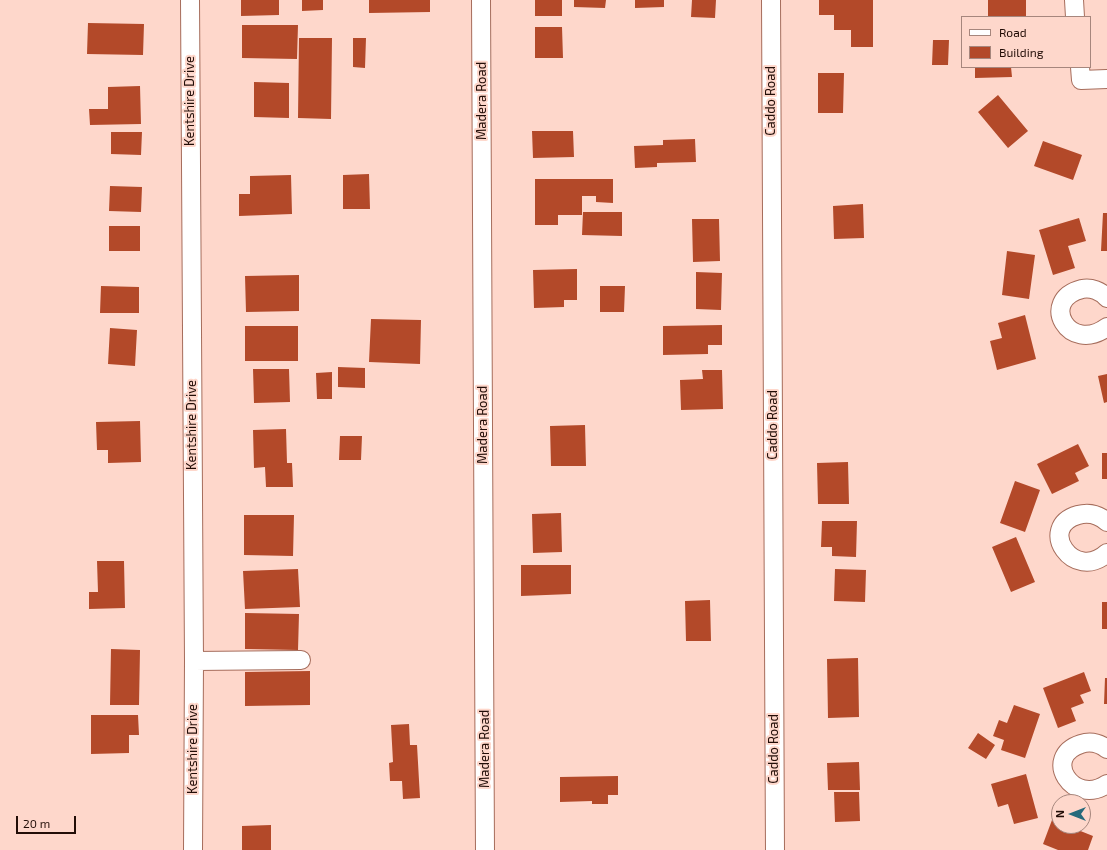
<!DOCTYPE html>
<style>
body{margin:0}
#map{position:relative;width:1107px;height:850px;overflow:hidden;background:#fed7cb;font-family:"Exo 2",sans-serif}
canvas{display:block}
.legend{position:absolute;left:961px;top:16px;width:130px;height:52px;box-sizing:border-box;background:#fed7cb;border:1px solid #a6867d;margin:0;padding:5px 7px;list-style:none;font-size:12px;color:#220d07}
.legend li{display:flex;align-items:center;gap:8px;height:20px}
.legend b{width:20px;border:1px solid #a6867d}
.north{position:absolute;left:1051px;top:794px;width:40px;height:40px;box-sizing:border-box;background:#fed7cb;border:1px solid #a6867d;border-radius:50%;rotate:270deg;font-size:11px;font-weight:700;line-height:16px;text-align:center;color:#220d07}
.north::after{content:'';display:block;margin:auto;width:14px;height:18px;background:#276b7c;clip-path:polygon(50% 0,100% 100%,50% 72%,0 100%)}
.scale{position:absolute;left:16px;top:816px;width:60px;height:18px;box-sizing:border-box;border:2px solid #220d07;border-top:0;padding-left:5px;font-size:12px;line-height:14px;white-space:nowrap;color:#220d07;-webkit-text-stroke:3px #fed7cb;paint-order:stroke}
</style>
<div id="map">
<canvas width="1107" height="850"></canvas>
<ul class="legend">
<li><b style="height:5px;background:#fff"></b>Road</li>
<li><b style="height:11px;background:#b34929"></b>Building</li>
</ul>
<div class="north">N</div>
<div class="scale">20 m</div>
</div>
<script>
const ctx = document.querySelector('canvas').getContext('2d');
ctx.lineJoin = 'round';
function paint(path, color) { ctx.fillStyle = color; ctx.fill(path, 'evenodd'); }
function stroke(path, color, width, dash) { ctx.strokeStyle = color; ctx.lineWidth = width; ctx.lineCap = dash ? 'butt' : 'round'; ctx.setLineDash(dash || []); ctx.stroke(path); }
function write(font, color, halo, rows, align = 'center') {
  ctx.font = font + ' "Exo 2",sans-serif'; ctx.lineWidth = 4; ctx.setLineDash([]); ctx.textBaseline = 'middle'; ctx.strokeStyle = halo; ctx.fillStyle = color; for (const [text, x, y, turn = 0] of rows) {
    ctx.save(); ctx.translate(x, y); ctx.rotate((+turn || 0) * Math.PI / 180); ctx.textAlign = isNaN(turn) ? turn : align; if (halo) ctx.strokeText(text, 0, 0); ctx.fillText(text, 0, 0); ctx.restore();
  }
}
paint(new Path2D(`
 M241,0H279V15L241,16Z
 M302,0H323V10L302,11Z
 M369,0H430V12L369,13Z
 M535,0H562V16H535Z
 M574,0H606L605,8L574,7Z
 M635,0H664V7L635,8Z
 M692,0H716L715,18L691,17Z
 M819,0H873V47H851V30H834V15H819Z
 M988,0H1026V17H988Z
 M88,23L144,24L143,55L87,54Z
 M242,25H298L297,59L242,58Z
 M535,27H562L563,58H535Z
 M299,38H332L331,119L298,118Z
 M353,38H366L365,68L353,67Z
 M933,40H949L948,65H932Z
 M975,67H1011L1012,77L975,78Z
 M818,73H844L843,113H818Z
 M254,82L289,83V118L254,117Z
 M140,86L141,124L90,125L89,109H108V87Z
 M998,95L1028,131L1008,148L978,112Z
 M532,131H573L574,157L533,158Z
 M111,132H142L141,155L111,154Z
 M695,139L696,162L657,163V167L635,168L634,146L663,145V140Z
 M1043,141L1082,155L1073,180L1034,166Z
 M369,174L370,209H343V175Z
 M291,175L292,214L239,216V194H250V176Z
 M535,179H613V203L596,202V196H582V215H558V225H535Z
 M110,186L142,187L141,212L109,211Z
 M863,204L864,238L834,239L833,206Z
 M583,212H622V236L582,235Z
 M1103,213H1107V251H1101Z
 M1079,218L1086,241L1068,246L1075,268L1053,275L1039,230Z
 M692,219H719L720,261L693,262Z
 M109,226H140V251H109Z
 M1007,251L1035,255L1029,299L1002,295Z
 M577,269V300H564V307L534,308L533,270Z
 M696,272L722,273L721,310L696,309Z
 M299,275V311L246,312L245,276Z
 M101,286L139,287V313H100Z
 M600,286H625L624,312H600Z
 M1025,315L1036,359L997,370L990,341L1002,338L998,323Z
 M371,319L421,320L420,364L369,362Z
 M722,325V345H708V354L663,355V326Z
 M245,326H298V361H245Z
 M110,328L137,330L135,366L108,364Z
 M338,367L365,368V388L338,387Z
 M253,369H289L290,402L254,403Z
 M702,370H722L723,409L681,410L680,380L703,379Z
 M332,372V399H317L316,373Z
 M1107,374V402L1104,403L1098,376Z
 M140,421L141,462L108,463V450H97L96,422Z
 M585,425L586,466H551L550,426Z
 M286,429L287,463H292L293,487H266L265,467L254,468L253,430Z
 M340,436H362L361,460H339Z
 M1078,444L1089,466L1075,473L1079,481L1052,494L1037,464Z
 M1102,453H1107V479H1102Z
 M848,462L849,504H818L817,463Z
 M1015,481L1040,490L1025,532L1000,523Z
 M561,513L562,552L533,553L532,514Z
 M244,515H294L293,556L244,555Z
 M822,521H857L856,557L832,556V547H821Z
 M1016,537L1035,582L1011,592L992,547Z
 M97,561H124L125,608L89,609V592H98Z
 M521,565H571V594L521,596Z
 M298,569L300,607L245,609L243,571Z
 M835,569L866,570L865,602L834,601Z
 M710,600L711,641H686L685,601Z
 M1102,602H1107V629H1102Z
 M245,613L299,614L298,650L245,649Z
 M111,649L140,650L139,705H110Z
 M858,658L859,717L828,718L827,659Z
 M310,671V705L245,706V672Z
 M1084,672L1091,691L1080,695L1084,703L1071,708L1076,721L1058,728L1043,688Z
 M1105,678H1107V704H1104Z
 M1014,705L1040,714L1025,758L1001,750L1004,740L993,736L999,720L1007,723Z
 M91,715H138L139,735H129V753L91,754Z
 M409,724L410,745H417L420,798L403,799L402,781H390L389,763L393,762L391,725Z
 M978,733L995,745L986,759L968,748Z
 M859,762L860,790H828L827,763Z
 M1026,774L1038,818L1014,824L1008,804L998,807L991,784Z
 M618,776V795H608V804H592V801L560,802V777Z
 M834,792H859L860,821L835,822Z
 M1052,820L1059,823V826H1068L1093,836L1088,850H1058L1043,844Z
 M271,825V850H242V826Z`), '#b34929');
const street = new Path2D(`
 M190,0L194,661L193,850
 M481,0L485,850
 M771,0L775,850
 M1074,0L1075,17
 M1080,67L1081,80L1107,79
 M1107,298C1101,291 1091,287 1082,289C1038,300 1069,355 1107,327
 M1107,522C1099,515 1089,512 1078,515C1036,527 1074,583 1107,553
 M194,661L301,660
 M1107,749C1099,743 1090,741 1081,744C1041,757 1073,807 1107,784`);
stroke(street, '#a66d5c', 20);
stroke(street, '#fff', 18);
write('13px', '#220d07', '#fed7cb', [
 ["Kentshire Drive",190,101,-90],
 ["Madera Road",482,101,-90],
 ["Caddo Road",771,101,-90],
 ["Kentshire Drive",192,425,-90],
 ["Madera Road",483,425,-90],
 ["Caddo Road",773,425,-90],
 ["Kentshire Drive",193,749,-90],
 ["Madera Road",485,749,-90],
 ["Caddo Road",774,749,-90]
]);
</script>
